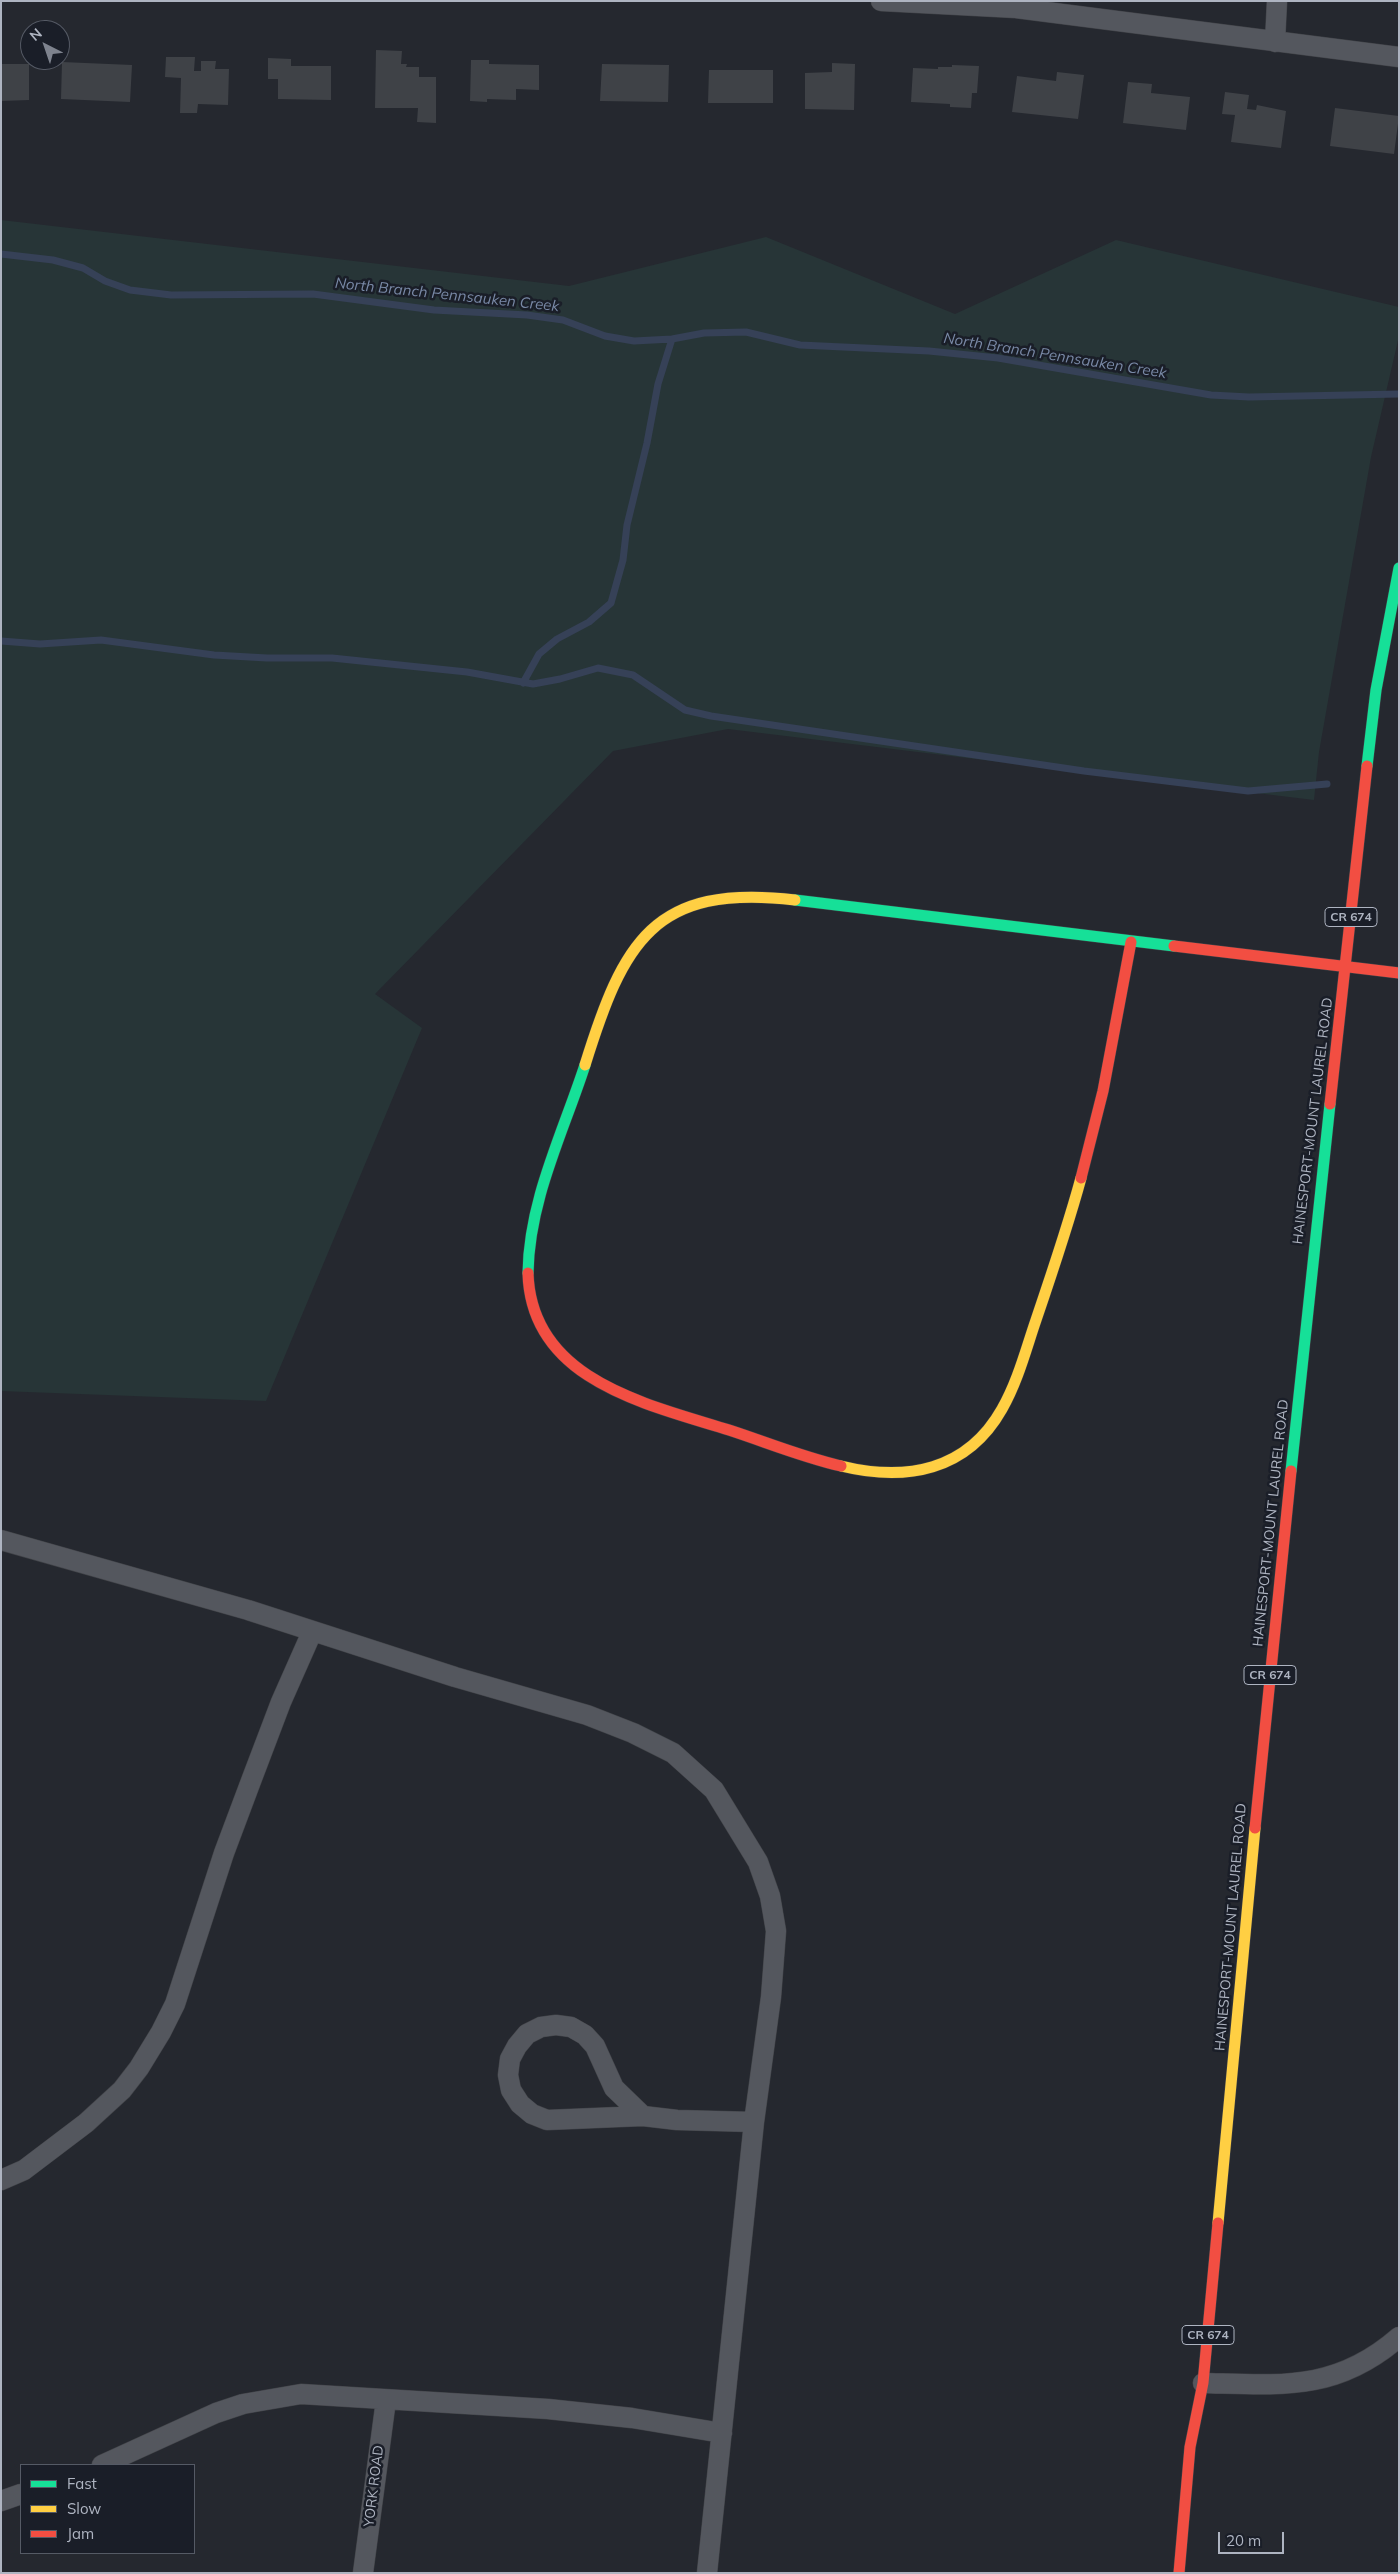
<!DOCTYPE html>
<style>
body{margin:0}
#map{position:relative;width:1400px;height:2574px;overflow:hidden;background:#25282f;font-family:Mulish,sans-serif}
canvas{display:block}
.frame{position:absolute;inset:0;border:2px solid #aeb4c1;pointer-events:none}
.legend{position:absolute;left:20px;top:2464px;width:175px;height:90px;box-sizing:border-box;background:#1a1e28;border:1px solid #555a65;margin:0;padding:6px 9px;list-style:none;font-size:15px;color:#aeb4c1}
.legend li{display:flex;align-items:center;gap:10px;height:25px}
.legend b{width:25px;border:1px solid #555a65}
.north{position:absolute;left:20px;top:20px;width:50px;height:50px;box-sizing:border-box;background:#1a1e28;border:1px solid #555a65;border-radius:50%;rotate:319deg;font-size:14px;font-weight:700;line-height:20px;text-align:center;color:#aeb4c1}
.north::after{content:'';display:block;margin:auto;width:18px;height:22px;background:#7e838e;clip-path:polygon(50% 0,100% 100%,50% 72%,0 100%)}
.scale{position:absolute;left:1218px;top:2532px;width:66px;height:22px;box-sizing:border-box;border:2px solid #aeb4c1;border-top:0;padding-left:6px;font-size:15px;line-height:18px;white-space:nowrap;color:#aeb4c1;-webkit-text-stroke:4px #1a1e28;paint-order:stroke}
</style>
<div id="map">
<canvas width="1400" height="2574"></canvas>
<div class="frame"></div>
<ul class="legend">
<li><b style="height:6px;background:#16e098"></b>Fast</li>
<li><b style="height:6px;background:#ffcf43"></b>Slow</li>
<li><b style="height:6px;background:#f24e42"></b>Jam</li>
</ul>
<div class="north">N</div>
<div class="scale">20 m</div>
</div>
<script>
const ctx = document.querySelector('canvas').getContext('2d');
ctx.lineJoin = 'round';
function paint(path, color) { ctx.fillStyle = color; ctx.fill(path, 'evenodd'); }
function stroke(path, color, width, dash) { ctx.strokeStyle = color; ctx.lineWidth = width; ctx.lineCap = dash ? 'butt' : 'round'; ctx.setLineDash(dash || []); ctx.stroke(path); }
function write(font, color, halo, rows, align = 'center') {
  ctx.font = font + ' Mulish,sans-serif'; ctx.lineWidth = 5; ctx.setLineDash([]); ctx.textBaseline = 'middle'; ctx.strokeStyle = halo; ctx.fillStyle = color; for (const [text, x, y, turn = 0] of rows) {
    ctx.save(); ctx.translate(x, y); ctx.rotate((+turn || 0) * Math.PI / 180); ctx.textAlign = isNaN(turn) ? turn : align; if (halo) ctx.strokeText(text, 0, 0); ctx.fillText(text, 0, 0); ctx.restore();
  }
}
paint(new Path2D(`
 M1,220L569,286L766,237L955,314L1116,240L1399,307V336L1371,457L1319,752L1314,800L728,729L613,751L375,994L422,1028L266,1401L1,1391Z`), '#273537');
stroke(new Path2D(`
 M1,254L53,260L83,268L105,281L130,290L171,295L313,294L434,310L527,315L563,320L605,336L634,341L672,339L704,333L746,332L800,345L929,351L998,358L1211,395L1249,397L1399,394
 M1,641L40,644L101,640L214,655L267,658H332L467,672L533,684L560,679L598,668L633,675L685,710L711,716L1084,771L1248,791L1327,784
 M523,683L539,654L557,639L589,622L611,603L623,560L627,525L647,443L658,384L672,339`), '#364157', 7);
paint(new Path2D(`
 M376,50L402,51L401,64H407L406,67H419V77H436V123L417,122L418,108H375Z
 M166,57H195L194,71H201V61H216L215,69H229L228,105L198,104L197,113H180L181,78L165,77Z
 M268,58L291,59V66H331V100L278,99V79H268Z
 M471,60H489V64L539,65V90L516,89V100L487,99V102L470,101Z
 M62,62L132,65L130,102L61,99Z
 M832,63L855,64L854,110L805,109V73L832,72Z
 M1,64H29V100L1,101Z
 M602,64L669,65L668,102L600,101Z
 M952,65L979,66L977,93H972L971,108L950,107V104L911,102L913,68L938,69V67H952Z
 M709,70H773V103H708Z
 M1057,72L1084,75L1078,119L1012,112L1017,76L1056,81Z
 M1128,82L1152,84L1151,93L1190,97L1186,130L1123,123Z
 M1225,92L1249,95L1247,109L1256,110L1257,105L1286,111L1281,148L1231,142L1235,115L1222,114Z
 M1335,108L1399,116L1394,154L1330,146Z`), '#3f4247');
const street = new Path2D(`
 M881,1L1016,8L1399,57
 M1275,42L1277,1
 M1,1540L248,1610L455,1677L587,1715L633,1733L673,1753L714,1790L758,1862L770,1896L776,1931L771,1997L754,2122L707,2573
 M643,2116L547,2120L532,2114L520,2104L511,2090L508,2075L510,2059L517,2046L527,2034L541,2027L556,2025L571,2027L585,2035L595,2046L614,2088L643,2116L677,2120L754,2122
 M1,2180L24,2170L86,2123L122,2090L139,2068L161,2032L175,2004L224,1853L251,1781L281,1702L312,1632
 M1203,2383C1280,2385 1336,2392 1399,2337
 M102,2465L216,2413L243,2404L301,2394L548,2409L632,2418L722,2433
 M1,2501L21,2494
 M363,2573L386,2400`);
const fast = new Path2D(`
 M1367,766L1376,690L1399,568
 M795,900L1174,946
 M528,1273C529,1200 563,1133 585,1065
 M1291,1471L1330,1104`);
const slow = new Path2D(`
 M585,1065C623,943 653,883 795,900
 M841,1466C906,1482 967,1471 1002,1409C1018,1381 1026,1349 1036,1320C1052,1273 1068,1226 1081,1178
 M1218,2223L1255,1828`);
const jam = new Path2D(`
 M1174,946L1399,973
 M1330,1104L1367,766
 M1081,1178L1103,1091L1131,942
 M528,1273C531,1380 646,1404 729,1430C766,1442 802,1457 841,1466
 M1255,1828L1291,1471
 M1179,2573L1190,2447L1203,2383L1218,2223`);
stroke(street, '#414348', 21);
stroke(fast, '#414348', 12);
stroke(slow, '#414348', 12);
stroke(jam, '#414348', 12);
stroke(street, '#54575e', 20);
stroke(fast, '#16e098', 11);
stroke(slow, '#ffcf43', 11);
stroke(jam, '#f24e42', 11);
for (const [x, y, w] of [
 [1351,917,52],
 [1270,1675,52],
 [1208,2335,52]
]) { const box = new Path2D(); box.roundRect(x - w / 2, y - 9.5, w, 19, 4); ctx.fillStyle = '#1a1e28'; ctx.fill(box); stroke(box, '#aeb4c1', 1); }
write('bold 12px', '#aeb4c1', null, [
 ["CR 674",1351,917],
 ["CR 674",1270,1675],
 ["CR 674",1208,2335]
]);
write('14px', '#aeb4c1', '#1a1e28', [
 ["HAINESPORT-MOUNT LAUREL ROAD",1313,1121,-83],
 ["HAINESPORT-MOUNT LAUREL ROAD",1271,1523,-84],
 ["HAINESPORT-MOUNT LAUREL ROAD",1231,1927,-85],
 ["YORK ROAD",374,2486,-83]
]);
write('italic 15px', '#7989a6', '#1a1e28', [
 ["North Branch Pennsauken Creek",447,295,6],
 ["North Branch Pennsauken Creek",1055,356,9]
]);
</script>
